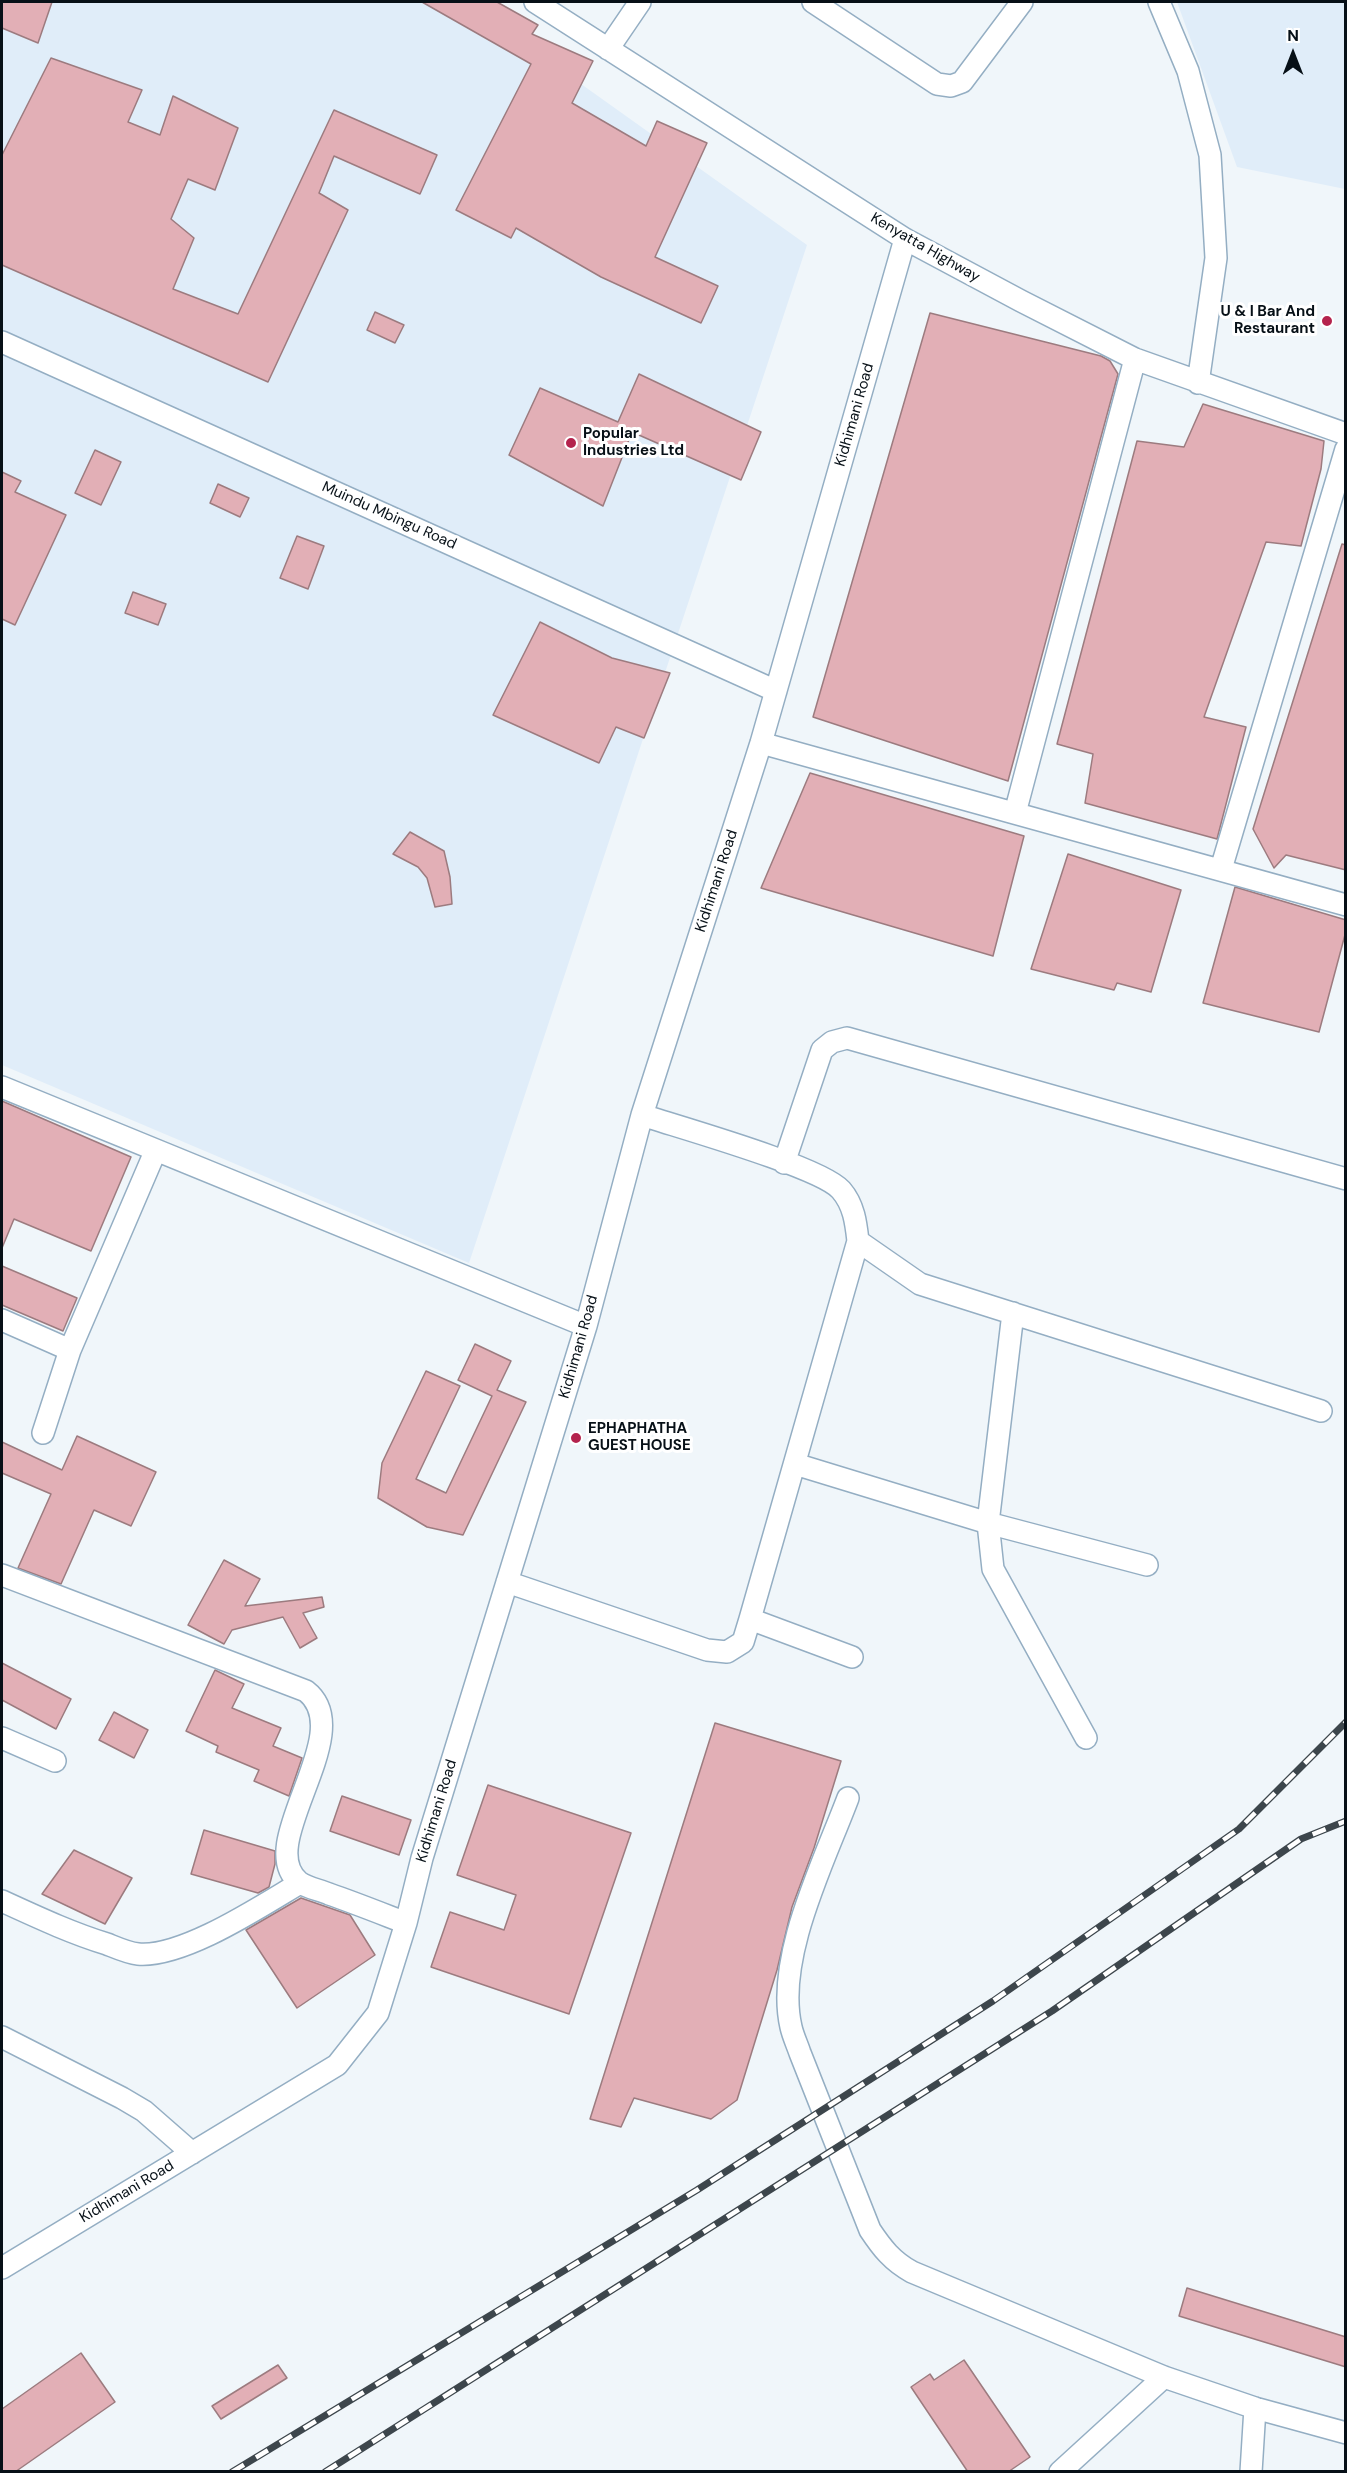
<!DOCTYPE html>
<style>
body{margin:0}
#map{position:relative;width:1347px;height:2473px;overflow:hidden;background:#f0f6fa;font-family:"DM Sans",sans-serif}
canvas{display:block}
.frame{position:absolute;inset:0;border:3px solid #071017;pointer-events:none}
.north{position:absolute;left:1263px;top:24px;width:60px;height:60px;-webkit-text-stroke:4px #fff;paint-order:stroke;rotate:0deg;font-size:16px;font-weight:700;line-height:24px;text-align:center;color:#071017}
.north::after{content:'';display:block;margin:auto;width:21px;height:27px;background:#071017;clip-path:polygon(50% 0,100% 100%,50% 72%,0 100%)}
</style>
<div id="map">
<canvas width="1347" height="2473"></canvas>
<div class="frame"></div>
<div class="north">N</div>
</div>
<script>
const ctx = document.querySelector('canvas').getContext('2d');
ctx.lineJoin = 'round';
function paint(path, color) { ctx.fillStyle = color; ctx.fill(path, 'evenodd'); }
function stroke(path, color, width, dash) { ctx.strokeStyle = color; ctx.lineWidth = width; ctx.lineCap = dash ? 'butt' : 'round'; ctx.setLineDash(dash || []); ctx.stroke(path); }
function write(font, color, halo, rows, align = 'center') {
  ctx.font = font + ' "DM Sans",sans-serif'; ctx.lineWidth = 6; ctx.setLineDash([]); ctx.textBaseline = 'middle'; ctx.strokeStyle = halo; ctx.fillStyle = color; for (const [text, x, y, turn = 0] of rows) {
    ctx.save(); ctx.translate(x, y); ctx.rotate((+turn || 0) * Math.PI / 180); ctx.textAlign = isNaN(turn) ? turn : align; if (halo) ctx.strokeText(text, 0, 0); ctx.fillText(text, 0, 0); ctx.restore();
  }
}
paint(new Path2D(`
 M2,2H466L807,245L469,1263L2,1065Z
 M1177,2H1345V189L1237,167Z`), '#e0edf9');
const building = new Path2D(`
 M2,2H52L38,43L2,28Z
 M422,2H497L538,25L532,34L593,61L572,103L646,146L657,121L707,143L655,257L718,286L701,323L601,277L516,228L511,238L456,210L531,64Z
 M51,58L142,90L128,122L160,135L173,96L238,128L215,190L188,179L171,219L194,238L173,289L238,314L334,110L437,155L420,194L334,156L319,193L348,210L268,382L2,265V155Z
 M375,312L404,325L395,343L367,330Z
 M930,313L1101,356L1110,361L1118,374L1008,781L813,717Z
 M639,374L761,432L741,480L632,432L603,506L509,455L540,388L618,422Z
 M1203,404L1324,441L1321,469L1301,546L1266,542L1204,717L1246,727L1217,839L1085,803L1093,754L1057,744L1137,441L1184,447Z
 M95,450L121,462L101,505L75,493Z
 M2,472L21,481L15,492L66,515L15,625L2,619Z
 M218,484L249,498L240,517L210,503Z
 M297,536L324,546L308,589L280,578Z
 M1342,544L1346,545V870L1286,855L1274,868L1253,829Z
 M133,592L166,604L158,625L125,613Z
 M540,622L612,658L670,673L644,738L616,727L599,763L493,715Z
 M810,773L1024,836L993,956L761,888Z
 M410,832L444,851L450,877L452,904L435,907L427,878L418,867L393,854Z
 M1068,854L1181,890L1151,992L1117,983L1114,990L1031,969Z
 M1235,887L1346,920V931L1319,1032L1203,1003Z
 M2,1101L131,1157L91,1251L14,1219L2,1248Z
 M2,1266L77,1298L63,1331L2,1305Z
 M475,1344L511,1361L497,1390L526,1402L463,1535L427,1527L378,1498L382,1463L426,1371L460,1386L416,1479L446,1493L492,1396L458,1380Z
 M77,1436L156,1472L131,1526L94,1510L61,1584L18,1568L51,1494L2,1473V1442L62,1470Z
 M224,1560L260,1579L245,1606L322,1597L324,1607L303,1613L317,1638L300,1648L283,1617L232,1630L224,1644L188,1625Z
 M2,1663L71,1699L56,1729L2,1700Z
 M215,1670L244,1684L232,1708L281,1728L273,1746L302,1758L289,1796L254,1781L259,1770L216,1752L218,1746L186,1731Z
 M114,1712L148,1730L134,1758L99,1740Z
 M715,1723L841,1761L814,1848L792,1907L777,1970L737,2100L711,2119L634,2098L621,2127L590,2119Z
 M488,1785L631,1833L569,2014L431,1967L450,1912L504,1930L516,1895L457,1875Z
 M342,1796L411,1820L399,1855L330,1831Z
 M204,1830L275,1851V1864L269,1887L258,1893L191,1874Z
 M74,1850L132,1878L105,1924L42,1894Z
 M301,1898L350,1915L375,1955L297,2008L246,1930Z
 M1187,2288L1346,2337V2367L1179,2316Z
 M81,2353L115,2402L15,2472H2V2409Z
 M964,2360L1030,2457L1008,2472H968L911,2387L930,2374L934,2380Z
 M278,2365L287,2378L221,2419L212,2406Z`);
paint(building, '#e2afb6');
stroke(building, '#9c7b7f', 1.5);
const minor = new Path2D(`
 M535,2L905,239L1021,301L1135,359L1346,434
 M813,2L937,84L951,86L962,82L1022,2
 M1159,2L1188,71L1210,155L1216,258L1198,383
 M608,49L640,2
 M2,342L776,691
 M761,743L1346,905
 M1015,813L1135,359
 M1221,869L1346,449
 M2,1087L586,1326
 M784,1163L822,1050L832,1042L847,1038L1346,1179
 M858,1241L920,1284L1321,1411
 M1013,1313L988,1523L993,1569L1086,1738
 M2,1320L70,1350
 M43,1433L70,1350L155,1152
 M795,1464L988,1523L1147,1565
 M2,1575L306,1691C360,1733 252,1844 299,1882C307,1888 320,1890 329,1894C355,1903 380,1913 406,1923
 M507,1582L707,1650L727,1652L743,1642L750,1619L858,1241C856,1223 854,1205 841,1190C821,1167 678,1127 642,1115
 M750,1619L852,1657
 M2,1738L55,1761
 M848,1798C824,1862 775,1958 791,2027C793,2036 797,2044 800,2053L870,2230C882,2248 892,2261 912,2272L1164,2377L1255,2408L1346,2433
 M2,1901C37,1917 71,1933 107,1944C117,1948 128,1953 138,1954C183,1958 261,1906 300,1883
 M2,2037L122,2098L144,2111L192,2153
 M2,2268L337,2065L378,2013L406,1923L422,1858L586,1326L642,1115L761,743L905,239
 M1060,2472L1164,2377
 M1251,2472L1255,2408`);
stroke(minor, '#94aec3', 24);
stroke(minor, '#fff', 21);
const rail = new Path2D(`
 M232,2472L697,2190L993,2001L1239,1829L1346,1722
 M325,2472L1052,2011L1301,1839L1346,1821`);
stroke(rail, '#3d464c', 7);
stroke(rail, '#fff', 4.5, [14]);
for (const [x, y, r, color] of [
 [1327,321,6,"#b4234d"],
 [571,443,6,"#b4234d"],
 [576,1438,6,"#b4234d"]
]) { const dot = new Path2D(); dot.arc(x, y, r, 0, 2 * Math.PI); ctx.fillStyle = color; ctx.fill(dot); stroke(dot, '#fff', 2); }
write('15px', '#071017', '#fff', [
 ["Kenyatta Highway",925,248,30],
 ["Kidhimani Road",855,415,-74],
 ["Muindu Mbingu Road",389,516,24],
 ["Kidhimani Road",717,881,-72],
 ["Kidhimani Road",579,1347,-74],
 ["Kidhimani Road",437,1811,-73],
 ["Kidhimani Road",127,2192,-31]
]);
write('bold 15px', '#071017', '#fff', [
 ["U & I Bar And",1315,312,"right"],
 ["Restaurant",1315,329,"right"],
 ["Popular",583,434],
 ["Industries Ltd",583,451],
 ["EPHAPHATHA",588,1429],
 ["GUEST HOUSE",588,1446]
], 'left');
</script>
